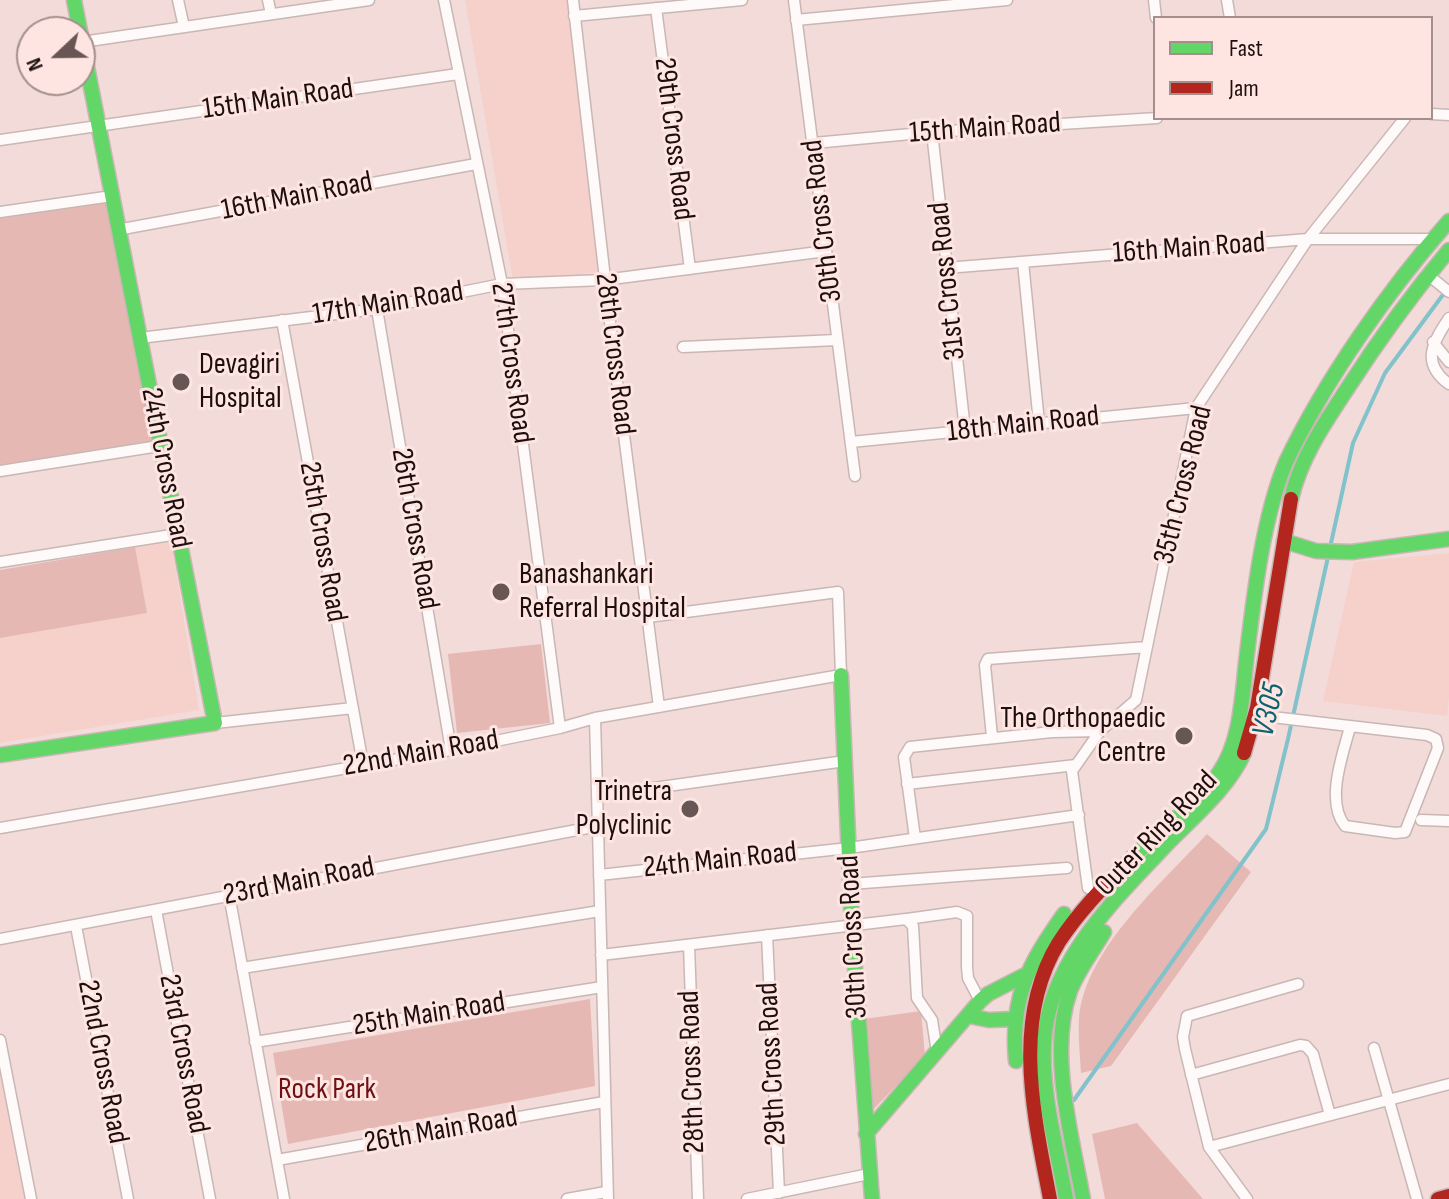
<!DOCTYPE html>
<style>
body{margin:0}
#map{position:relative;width:1449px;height:1199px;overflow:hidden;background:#f2dbd8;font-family:"Sofia Sans Condensed",sans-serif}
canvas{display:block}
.legend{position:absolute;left:1153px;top:16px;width:280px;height:104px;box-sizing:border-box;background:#fee5e2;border:2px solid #a48f8d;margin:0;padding:10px 14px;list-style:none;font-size:24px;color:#1d0f0e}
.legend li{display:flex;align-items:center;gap:16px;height:40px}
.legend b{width:40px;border:2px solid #a48f8d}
.north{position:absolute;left:16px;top:16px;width:80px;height:80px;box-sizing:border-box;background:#fee5e2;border:2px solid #a48f8d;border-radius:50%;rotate:248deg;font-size:22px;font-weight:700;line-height:32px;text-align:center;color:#1d0f0e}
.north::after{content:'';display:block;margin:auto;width:28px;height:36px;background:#685655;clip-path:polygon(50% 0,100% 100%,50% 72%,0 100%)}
</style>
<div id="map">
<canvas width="1449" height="1199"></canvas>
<ul class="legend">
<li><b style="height:10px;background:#63d668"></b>Fast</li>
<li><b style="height:10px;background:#b3261e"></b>Jam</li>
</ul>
<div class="north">N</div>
</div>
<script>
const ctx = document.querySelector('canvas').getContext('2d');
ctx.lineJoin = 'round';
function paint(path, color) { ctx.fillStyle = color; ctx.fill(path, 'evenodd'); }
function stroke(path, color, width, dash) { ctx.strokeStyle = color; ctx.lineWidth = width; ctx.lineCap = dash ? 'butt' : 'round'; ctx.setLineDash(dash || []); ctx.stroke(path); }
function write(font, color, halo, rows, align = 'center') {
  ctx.font = font + ' "Sofia Sans Condensed",sans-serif'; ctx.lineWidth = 6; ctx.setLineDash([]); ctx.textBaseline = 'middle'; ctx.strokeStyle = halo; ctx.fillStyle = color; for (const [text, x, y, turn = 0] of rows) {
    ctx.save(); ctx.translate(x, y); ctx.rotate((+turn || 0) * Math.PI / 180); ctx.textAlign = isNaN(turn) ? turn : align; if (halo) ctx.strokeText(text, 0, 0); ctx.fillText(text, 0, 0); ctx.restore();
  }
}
paint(new Path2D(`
 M465,0H567L599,272L513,281Z
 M171,542L199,710L0,743V638L146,613L135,547Z
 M1449,553V697L1447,716L1323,701L1354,562Z
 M0,1060L26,1199H0Z`), '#f6d1cc');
paint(new Path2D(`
 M109,199L152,443L0,470V218Z
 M135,547L147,613L0,638V570Z
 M541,644L550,723L457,733L448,654Z
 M1207,834L1251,872L1111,1066L1081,1073C1080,1055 1078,1036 1079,1018C1085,949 1163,882 1207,834Z
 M590,999L595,1086L288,1144L273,1053Z
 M921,1011L925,1056L868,1115L864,1019Z
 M1137,1123L1203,1199H1105L1092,1134Z`), '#e6b8b4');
stroke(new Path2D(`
 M1074,1100L1266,829L1288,739L1353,443L1385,373L1445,292`), '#81c2cb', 4);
const street = new Path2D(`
 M178,0L184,27
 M268,0L271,14
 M444,0L502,284L560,728
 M573,0L614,357L659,707
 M794,0L855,476
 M1154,0L1156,18
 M1227,0L1230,18
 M656,8L690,269
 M574,16L742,0
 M796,20L1007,0
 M82,42L369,0
 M1431,114L1449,115
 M932,132L965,430
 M0,140L458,74
 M814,143L932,132L1157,118
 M0,212L112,196
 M117,230L476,164
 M1023,262L1039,423
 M946,268L1308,239H1432
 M1427,274L1449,292
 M377,309L451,750
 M1449,318C1433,342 1420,363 1449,384
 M282,320L363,764
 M140,338L377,309L502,284L604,280L826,251
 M1433,342L1449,362
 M683,347L837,340
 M851,442L1196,408
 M0,471L159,446
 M0,562L178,534
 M1255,715L1427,735L1436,739L1438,748L1405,832L1395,833L1345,826C1325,801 1343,754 1350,727
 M595,718L608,1199
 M215,723L353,708
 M992,737L985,665L988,659L1147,647
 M907,784L1076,765
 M597,796L845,761
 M1421,820L1449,821
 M0,828L451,750L560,728L595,718L841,675L838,592L648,617
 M915,838L904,757L910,747L1052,732L1100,731
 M599,875L849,848L1079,815
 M850,884L1067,868
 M1088,888L1072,771L1100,731L1136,700L1196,408L1308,239L1405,118
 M229,894L284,1199
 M156,910L210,1199
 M907,919L957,912L967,916V967L968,978L980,1001
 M76,926L128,1199
 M767,935L779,1193
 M0,939L598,826
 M689,945L698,1199
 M601,955L906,919L913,926L917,998L932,1020L937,1052
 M242,968L600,911
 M0,1040L31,1199
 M255,1042L602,987
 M1374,1048L1417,1199
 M1191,1075L1300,1045L1306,1046L1313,1054L1330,1115
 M1209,1147L1449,1084
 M277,1160L604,1102
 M567,1199L606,1192
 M747,1199L869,1174
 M1247,1199L1209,1147L1185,1049L1183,1037L1187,1016L1298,984`);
const fast = new Path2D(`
 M1291,499C1301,457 1324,424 1347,389C1378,341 1412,294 1449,250
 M1284,541L1316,551L1352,552L1449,539
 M841,675L852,927L872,1199
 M0,755L215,723L74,0
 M1127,863C1154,835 1198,804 1219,773C1242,740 1242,693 1247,654C1254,595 1263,517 1286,462C1325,380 1389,289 1449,221
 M969,1016L989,1020L1014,1019
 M1016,1061C1010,998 1028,965 1064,914
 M866,1134L980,1001L988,994L1025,975
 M1066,1199C1057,1148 1041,1094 1044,1042C1049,961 1114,901 1166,845C1194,816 1227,790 1244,753
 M1083,1199C1072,1137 1048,1052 1070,991C1078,970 1093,951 1104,932`);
const jam = new Path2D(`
 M1244,753L1257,708L1291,499
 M1050,1199C1034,1115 1011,1020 1059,942C1078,913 1102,888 1127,863
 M1438,1199L1449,1196`);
stroke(street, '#c9b7b5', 13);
stroke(fast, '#c9b7b5', 17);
stroke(jam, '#c9b7b5', 17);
stroke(street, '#fdfaf9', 10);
stroke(fast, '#63d668', 14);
stroke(jam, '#b3261e', 14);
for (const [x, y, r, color] of [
 [181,382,10,"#685655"],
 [501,592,10,"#685655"],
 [1184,736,10,"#685655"],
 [690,809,10,"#685655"]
]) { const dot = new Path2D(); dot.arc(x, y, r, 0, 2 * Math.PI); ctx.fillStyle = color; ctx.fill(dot); stroke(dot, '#fee5e2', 3); }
write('30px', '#1d0f0e', '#fee5e2', [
 ["15th Main Road",278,100,-8],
 ["15th Main Road",985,129,-4],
 ["29th Cross Road",673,139,83],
 ["16th Main Road",297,197,-11],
 ["30th Cross Road",823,221,-97],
 ["16th Main Road",1189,249,-4],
 ["31st Cross Road",948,281,-96],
 ["17th Main Road",388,304,-9],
 ["28th Cross Road",614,354,83],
 ["27th Cross Road",511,363,82],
 ["18th Main Road",1023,425,-6],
 ["24th Cross Road",165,468,79],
 ["35th Cross Road",1184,485,-76],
 ["26th Cross Road",414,529,80],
 ["25th Cross Road",322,542,80],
 ["22nd Main Road",421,754,-10],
 ["Outer Ring Road",1157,834,-46],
 ["24th Main Road",720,861,-6],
 ["23rd Main Road",299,882,-11],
 ["30th Cross Road",854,937,-93],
 ["25th Main Road",429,1015,-9],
 ["23rd Cross Road",183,1054,79],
 ["22nd Cross Road",102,1062,79],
 ["29th Cross Road",773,1064,-93],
 ["28th Cross Road",693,1072,-92],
 ["26th Main Road",441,1131,-10]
]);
write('30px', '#1d0f0e', '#fee5e2', [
 ["Devagiri",199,365],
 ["Hospital",199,399],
 ["Banashankari",519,575],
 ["Referral Hospital",519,609],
 ["The Orthopaedic",1166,719,"right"],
 ["Centre",1166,753,"right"],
 ["Trinetra",672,792,"right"],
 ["Polyclinic",672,826,"right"]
], 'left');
write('30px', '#6d0f13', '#fee5e2', [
 ["Rock Park",327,1090]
]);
write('italic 32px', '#0c636f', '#fee5e2', [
 ["V305",1270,710,-77]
]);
</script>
